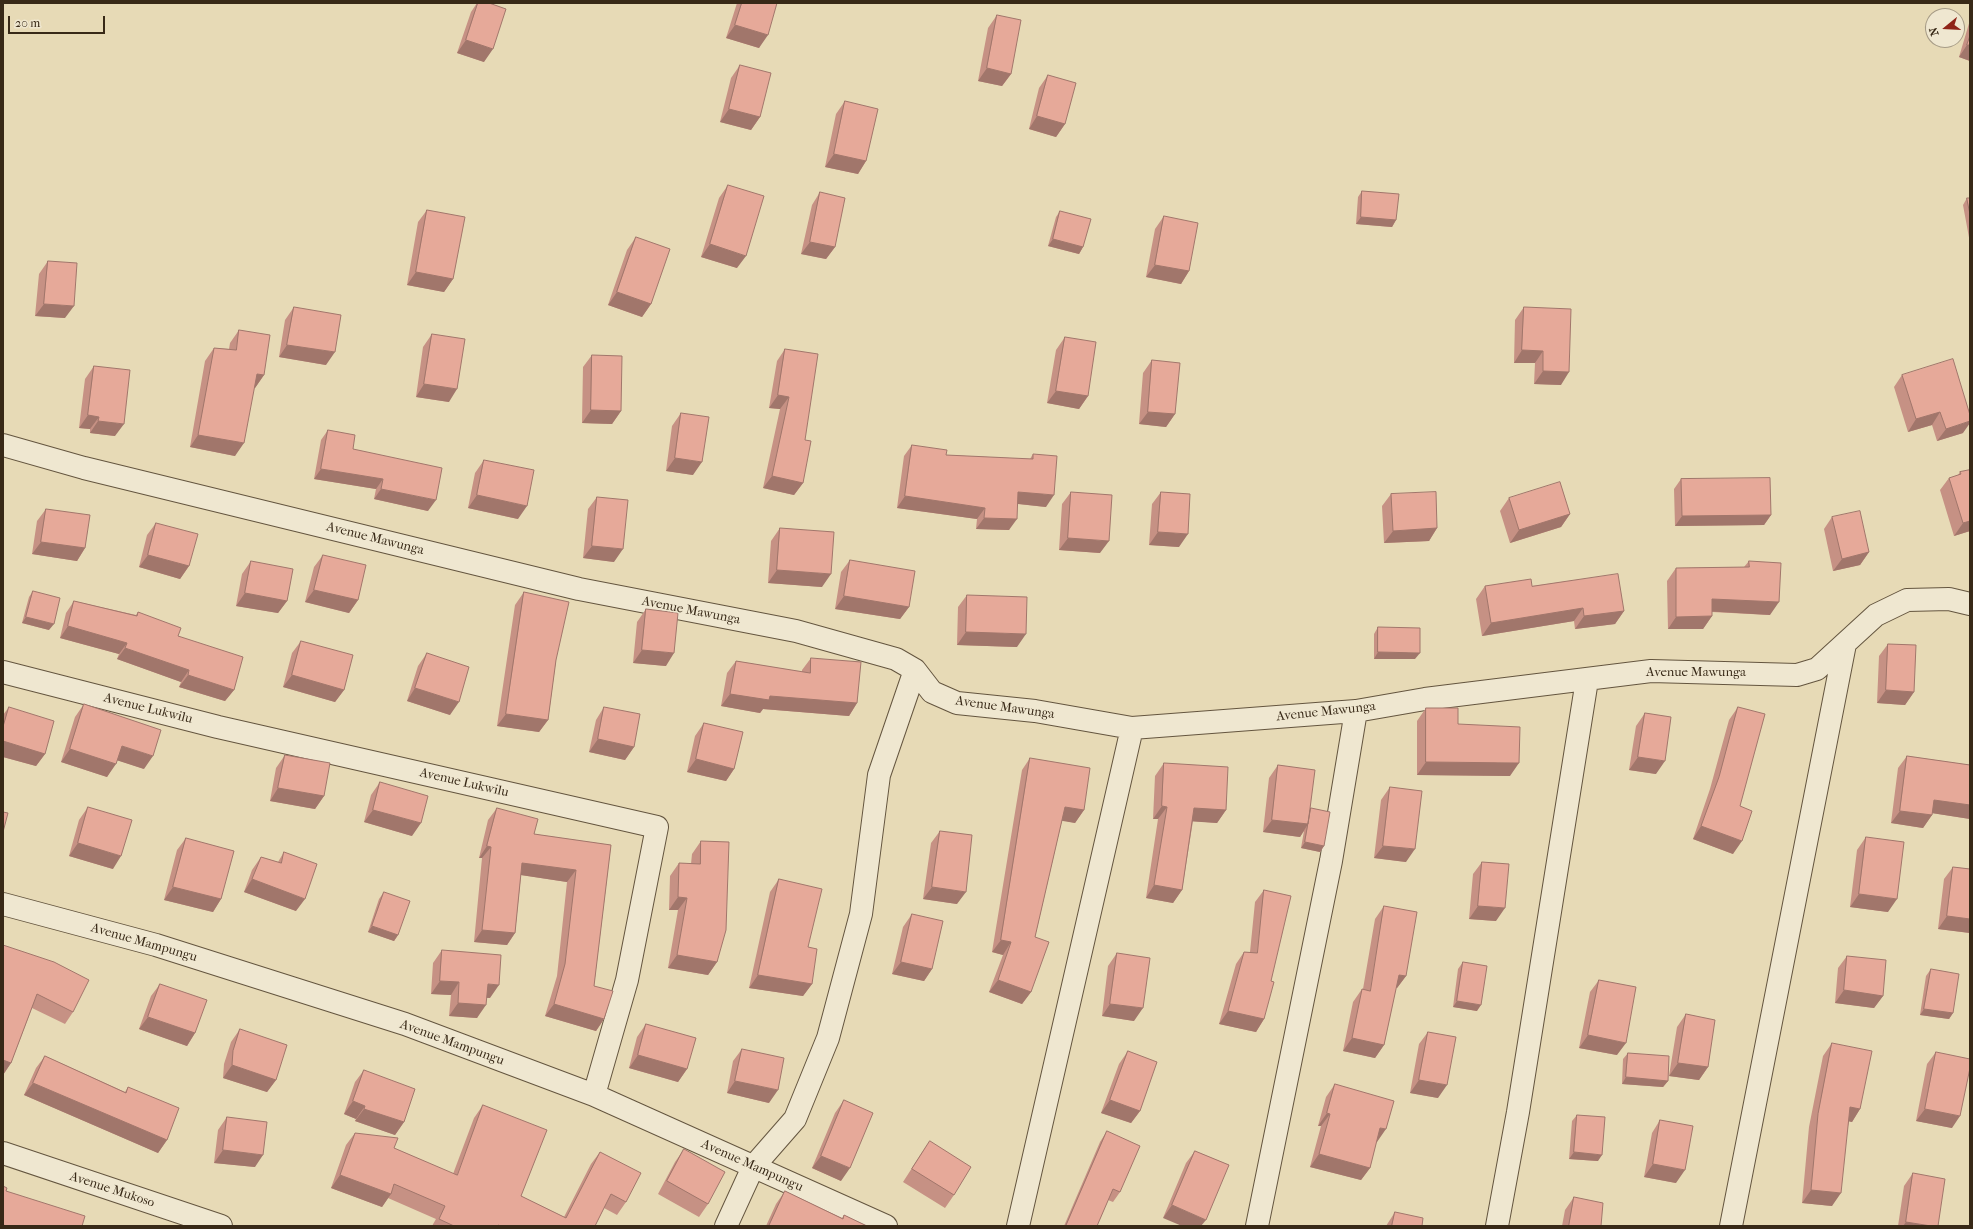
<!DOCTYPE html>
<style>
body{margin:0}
#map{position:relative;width:1973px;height:1229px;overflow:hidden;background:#e7dab6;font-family:"IM FELL French Canon",serif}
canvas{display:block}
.frame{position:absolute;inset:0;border:4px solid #382917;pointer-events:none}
.north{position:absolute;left:1925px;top:8px;width:40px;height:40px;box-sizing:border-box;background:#efe7d0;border:1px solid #a69b86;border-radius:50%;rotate:252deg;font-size:11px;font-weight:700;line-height:16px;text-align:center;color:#382917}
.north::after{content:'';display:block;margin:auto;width:14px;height:18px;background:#8f2418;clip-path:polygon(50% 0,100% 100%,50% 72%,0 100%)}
.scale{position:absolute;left:8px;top:16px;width:97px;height:18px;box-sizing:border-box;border:2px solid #382917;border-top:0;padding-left:5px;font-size:12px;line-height:14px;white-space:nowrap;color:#382917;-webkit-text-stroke:3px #efe7d0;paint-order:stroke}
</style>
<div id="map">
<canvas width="1973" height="1229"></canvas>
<div class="frame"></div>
<div class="north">N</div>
<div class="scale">20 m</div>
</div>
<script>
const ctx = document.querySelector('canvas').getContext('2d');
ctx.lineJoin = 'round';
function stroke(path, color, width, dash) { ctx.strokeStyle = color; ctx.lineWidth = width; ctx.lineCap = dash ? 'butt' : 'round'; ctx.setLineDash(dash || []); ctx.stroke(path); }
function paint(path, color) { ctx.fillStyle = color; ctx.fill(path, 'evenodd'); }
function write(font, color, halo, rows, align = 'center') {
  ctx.font = font + ' "IM FELL French Canon",serif'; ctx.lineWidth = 3; ctx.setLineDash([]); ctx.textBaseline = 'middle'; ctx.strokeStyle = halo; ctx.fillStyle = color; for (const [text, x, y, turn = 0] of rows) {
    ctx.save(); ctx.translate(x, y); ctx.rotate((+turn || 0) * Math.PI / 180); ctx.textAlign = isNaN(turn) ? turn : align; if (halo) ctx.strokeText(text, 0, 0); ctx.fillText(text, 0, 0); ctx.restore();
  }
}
const minor = new Path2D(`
 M3,445L84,468L579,589L796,631L896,659L915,670L932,692L957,703L1035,711L1132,728L1356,711L1425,699L1651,671L1797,675L1817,669L1876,615L1907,600L1949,599L1970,604
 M3,672L218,727L657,827L627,980L594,1095
 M3,904L156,945L405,1024L594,1095L886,1226
 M3,1153L221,1226
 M726,1226L753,1167L795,1119L828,1038L861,914L879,775L915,670
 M1018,1226L1132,728
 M1257,1226L1331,861L1356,711
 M1497,1226L1518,1112L1587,680
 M1731,1226L1845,644`);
stroke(minor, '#64553f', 24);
stroke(minor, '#efe7d0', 22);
paint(new Path2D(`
 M477,3H489L484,62L457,53L471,12Z
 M737,3H777L759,48L726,38Z
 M997,15L1011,74L1002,86L978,81L988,28Z
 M1970,20V61L1959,57Z
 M740,65L760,117L751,130L720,122L731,78Z
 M1048,75L1065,124L1056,137L1029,129L1039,88Z
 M845,101L866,161L858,174L825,167L836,114Z
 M728,185L737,268L701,257L719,198Z
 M1362,191L1396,220L1392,227L1356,224L1358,197Z
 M820,192L835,247L826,259L801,254L812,205Z
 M1967,198H1970V243L1963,205Z
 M427,210L453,279L444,292L407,285L418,222Z
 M1060,211L1083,247L1079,254L1048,246L1056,217Z
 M1164,216L1189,271L1181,284L1146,277L1155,229Z
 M636,237L651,304L642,317L608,305L627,250Z
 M48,261L65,318L35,316L39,274Z
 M294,307L326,365L279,357L285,320Z
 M1524,307L1561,385L1534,384L1535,363H1514L1515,320Z
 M239,330L264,375L255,388H254L235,456L190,447L205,361L214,348L229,349L230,343Z
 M432,334L449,402L416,397L423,347Z
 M1065,337L1088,396L1079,409L1047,403L1056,350Z
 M785,349L803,483L794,495L763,488L780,409L769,408L777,361Z
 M592,355L621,411L612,424L582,423L583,367Z
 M1152,360L1175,414L1166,427L1139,424L1143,373Z
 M94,366L115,436L90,433V429L79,428L85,379Z
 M1902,375L1963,433L1937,441L1932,425L1908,432L1894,387Z
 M681,413L693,475L666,471L672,426Z
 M328,430L353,449L428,511L374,499L376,489L314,479L321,440Z
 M912,445L946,455L1030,459L1033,454L1046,507L1018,504L1009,530L976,529L977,519L897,508L904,456Z
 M484,460L518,519L468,508L475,473Z
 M1970,470V531L1954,536L1940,490L1949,478L1958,475L1960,472Z
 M1681,479L1771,515L1764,525L1675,526L1674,489Z
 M1071,492L1100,553L1059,550L1062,504Z
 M1161,492L1179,547L1149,545L1152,504Z
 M1391,494L1437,528L1429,541L1384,543L1382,506Z
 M597,497L614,562L583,558L588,509Z
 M1509,498L1570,514L1561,527L1510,543L1500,511Z
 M46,509L85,548L77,561L32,554L37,521Z
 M1832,517L1869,552L1860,565L1833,571L1824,529Z
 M156,523L189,566L180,579L139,567L147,535Z
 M780,528L822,587L768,583L771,541Z
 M323,555L358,600L349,613L305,602L314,567Z
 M850,560L909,607L900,619L835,609L841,572Z
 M251,561L287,601L278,613L236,606L242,574Z
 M1749,561L1770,615L1712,612V616L1703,629H1668L1667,581L1676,568L1744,567Z
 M1485,586H1532L1624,611L1615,624L1575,629L1574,621L1482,636L1476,599Z
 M33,591L49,630L22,623L29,597Z
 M524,592L556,660L548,720L539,732L497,726L515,605Z
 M967,595L1017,647L957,645L958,607Z
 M74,601L136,615L138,612L178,636L234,690L225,701L179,687L181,682L117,659L119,654L60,638L66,613Z
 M646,609L666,666L633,663L637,622Z
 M1378,627L1415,659H1374V634Z
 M301,641L344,690L335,702L283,687L292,653Z
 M1888,644L1914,692L1905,705L1877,703L1879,656Z
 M427,653L450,715L407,701L418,666Z
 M811,658L857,703L849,716L763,709L760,713L721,706L727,673L736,661L802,672V670Z
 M84,704L144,769L117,760L107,777L61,762L75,717Z
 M9,707L45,754L36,766L3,757V715Z
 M604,707L634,747L625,760L589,752L596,720Z
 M1738,707L1740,806L1733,854L1693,839L1710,789L1729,720Z
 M1426,708L1458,724L1510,776L1417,775V721Z
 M1645,713L1656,774L1629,770L1636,726Z
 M704,723L734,769L726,781L687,772L695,736Z
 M285,755L324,796L315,809L270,801L276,768Z
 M1907,756L1970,765V819L1932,813V815L1923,828L1891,823L1898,768Z
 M1030,758L1084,810L1075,823L1062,820L1035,937L1031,992L1022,1004L989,992L1003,955L992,952L1022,770Z
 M1164,763L1226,810L1217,823L1193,821L1182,890L1173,903L1146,898L1158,819H1153L1155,776Z
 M1278,765L1310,810L1311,808L1324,846L1320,852L1301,848L1304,831L1300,837L1263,832L1269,778Z
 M380,782L412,836L364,822L371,795Z
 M1390,787L1406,862L1374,858L1381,800Z
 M88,807L113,869L69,856L79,820Z
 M497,808L534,834L611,845L594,986L604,1019L596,1031L545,1016L557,976L567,882L521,875L515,933L507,945L474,942L482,858H479L488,820Z
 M940,831L957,904L923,899L931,843Z
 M1866,837L1888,912L1850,907L1857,850Z
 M186,838L221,899L213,912L164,900L177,850Z
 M701,841L717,962L708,975L668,968L678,910H669L670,876L679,863L691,864L692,854Z
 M284,852L296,911L244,892L252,870L261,857L278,862Z
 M1482,862L1496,921L1469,919L1473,874Z
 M1953,867L1970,869V933L1938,929L1944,879Z
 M779,879L808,947L812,984L803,996L749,988L770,892Z
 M1264,890V1019L1256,1032L1219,1024L1236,964L1244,952H1250L1255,902Z
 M384,892L398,935L394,941L368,932L379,899Z
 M1384,906L1406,976L1397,988H1396L1384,1045L1375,1058L1343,1051L1353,1002L1362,989H1363L1375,919Z
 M912,914L932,969L924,981L892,974L903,927Z
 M3,945L73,1012L65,1024L32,1008L11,1063L3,1075Z
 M442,950L490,998H486L477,1018L449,1016L451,995L431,994L433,963Z
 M1117,953L1134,1021L1102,1016L1108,966Z
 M1847,956L1883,996L1874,1008L1835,1003L1838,968Z
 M1463,962L1477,1011L1453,1007L1458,969Z
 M1931,969L1953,1013L1949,1019L1920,1015L1926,976Z
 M1599,980L1617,1055L1579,1048L1590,992Z
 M160,984L195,1033L187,1046L139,1029L151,996Z
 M1686,1014L1708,1067L1699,1080L1669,1076L1677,1027Z
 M646,1024L687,1069L678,1082L629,1068L637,1037Z
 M240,1029L276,1080L267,1092L223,1078L224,1064L231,1042Z
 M1428,1032L1438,1098L1410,1093L1419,1044Z
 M1832,1043L1860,1109L1852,1122L1849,1121L1832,1206L1802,1203L1809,1127L1823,1056Z
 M742,1049L769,1103L727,1093L733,1061Z
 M1128,1051L1140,1111L1131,1123L1101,1113L1119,1064Z
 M1936,1052L1952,1128L1916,1121L1927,1064Z
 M1628,1053L1668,1081L1663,1087L1622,1084L1623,1059Z
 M45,1056L125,1092L128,1087L167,1140L158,1153L24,1095L36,1068Z
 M364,1070L404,1122L395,1135L355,1121L356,1119L344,1114L355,1082Z
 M1335,1084L1377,1142H1376L1370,1168L1361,1180L1310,1167L1321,1126H1318L1326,1097Z
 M844,1100L841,1181L812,1168L835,1113Z
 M483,1105L521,1196L564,1217L591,1164L600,1152L626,1202L617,1215L604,1208L595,1226H432L436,1219L388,1198L382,1207L331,1188L346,1145L355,1133L394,1148L453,1174L474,1118Z
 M1577,1115L1598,1161L1569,1159L1572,1121Z
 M227,1117L255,1167L214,1163L218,1130Z
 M1660,1120L1676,1183L1644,1177L1652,1133Z
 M1107,1131L1120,1192L1113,1202L1108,1200L1097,1226H1064L1100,1142Z
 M930,1141L954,1195L945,1208L903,1182L921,1154Z
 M684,1149L708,1204L699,1217L658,1194L675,1162Z
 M1195,1151L1229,1165L1163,1218L1186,1163Z
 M1913,1173L1938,1226H1898L1904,1186Z
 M785,1191L842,1218L844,1215L867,1226H766L776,1204Z
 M1574,1197L1601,1226H1562L1565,1210Z
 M1395,1212L1422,1226H1386Z`), '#c69184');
paint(new Path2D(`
 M735,25L768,35L759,48L726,38Z
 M466,40L493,49L484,62L457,53Z
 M1967,45H1970V61L1959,57Z
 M987,68L1011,74L1002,86L978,81Z
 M729,109L760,117L751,130L720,122Z
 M1037,116L1065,124L1056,137L1029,129Z
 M834,154L866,161L858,174L825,167Z
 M1361,217L1396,220L1392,227L1356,224Z
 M1053,239L1083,247L1079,254L1048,246Z
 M810,242L835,247L826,259L801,254Z
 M710,244L746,256L737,268L701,257Z
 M1155,265L1189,271L1181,284L1146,277Z
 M416,272L453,279L444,292L407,285Z
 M617,292L651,304L642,317L608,305Z
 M44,304L74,306L65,318L35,316Z
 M287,345L335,352L326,365L279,357Z
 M1522,350L1543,351L1535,363H1514Z
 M1543,371L1569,372L1561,385L1534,384Z
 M257,374L264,375L255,388L248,387Z
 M424,384L457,389L449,402L416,397Z
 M1056,391L1088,396L1079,409L1047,403Z
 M778,395L789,397L780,409L769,408Z
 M591,410L621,411L612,424L582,423Z
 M1148,412L1175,414L1166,427L1139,424Z
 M1940,412L1932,425L1908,432L1916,419Z
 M88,415L99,417L90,429L79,428Z
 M98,421L124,424L115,436L90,433Z
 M1970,421V423L1963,433L1937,441L1946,429Z
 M198,435L244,443L235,456L190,447Z
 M675,458L702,462L693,475L666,471Z
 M321,469L383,479L376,489L314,479Z
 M772,476L803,483L794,495L763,488Z
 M381,489L436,500L428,511L374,499Z
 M1018,492L1054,495L1046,507L1010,503Z
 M477,495L527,506L518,519L468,508Z
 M905,496L985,508L977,519L897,508Z
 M1570,514L1561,527L1510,543L1519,530Z
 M1771,515L1764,525L1675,526L1682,516Z
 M984,518L1017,519L1009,530L976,529Z
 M1970,521V531L1954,536L1963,523Z
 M1437,528L1429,541L1384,543L1393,531Z
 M1158,532L1188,534L1179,547L1149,545Z
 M1068,538L1109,541L1100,553L1059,550Z
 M41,542L85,548L77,561L32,554Z
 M592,546L623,549L614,562L583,558Z
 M1869,552L1860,565L1833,571L1842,559Z
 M148,555L189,566L180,579L139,567Z
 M777,570L831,574L822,587L768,583Z
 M314,590L358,600L349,613L305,602Z
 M245,593L287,601L278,613L236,606Z
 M844,596L909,607L900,619L835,609Z
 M1712,599L1779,602L1770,615L1703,611Z
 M1583,608L1574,621L1482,636L1491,623Z
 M1624,611L1615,624L1575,629L1584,616Z
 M1712,616L1703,629H1668L1676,617Z
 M26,617L54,624L49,630L22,623Z
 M68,626L127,643L119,654L60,638Z
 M966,632L1026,634L1017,647L957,645Z
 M125,648L189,670L181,682L117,659Z
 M642,650L674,653L666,666L633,663Z
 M1378,652L1420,653L1415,659H1374Z
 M188,675L234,690L225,701L179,687Z
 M292,675L344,690L335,702L283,687Z
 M415,688L459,702L450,715L407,701Z
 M1886,690L1914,692L1905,705L1877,703Z
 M730,694L770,696L857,703L849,716L763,709L760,713L721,706Z
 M506,714L548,720L539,732L497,726Z
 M598,739L634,747L625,760L589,752Z
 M3,741L45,754L36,766L3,757Z
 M122,746L153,756L144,769L113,759Z
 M70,749L116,764L107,777L61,762Z
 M1638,757L1665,761L1656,774L1629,770Z
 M696,759L734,769L726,781L687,772Z
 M1426,762L1519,763L1510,776L1417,775Z
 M278,788L324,796L315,809L270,801Z
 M1934,800L1970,805V819L1925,812Z
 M1162,806L1167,807L1158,819H1153Z
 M1065,807L1084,810L1075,823L1057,820Z
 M1194,808L1226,810L1217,823L1186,821Z
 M373,810L421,823L412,836L364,822Z
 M1900,811L1932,815L1923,828L1891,823Z
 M1272,820L1308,824L1300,837L1263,832Z
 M1701,826L1742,841L1733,854L1693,839Z
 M1305,842L1324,846L1320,852L1301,848Z
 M78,843L121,856L113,869L69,856Z
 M487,846L491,847L482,858H479Z
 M1383,846L1415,849L1406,862L1374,858Z
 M522,863L576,870L567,882L514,874Z
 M252,879L305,899L296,911L244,892Z
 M1154,885L1182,890L1173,903L1146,898Z
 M173,887L221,899L213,912L164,900Z
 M932,887L966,892L957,904L923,899Z
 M1859,894L1897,899L1888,912L1850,907Z
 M678,897L687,898L678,910H669Z
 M1478,906L1505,908L1496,921L1469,919Z
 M1947,916L1970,919V933L1938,929Z
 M372,926L398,935L394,941L368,932Z
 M482,930L515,933L507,945L474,942Z
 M1001,940L1011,942L1003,955L992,952Z
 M677,955L717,962L708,975L668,968Z
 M901,962L932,969L924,981L892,974Z
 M758,975L812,984L803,996L749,988Z
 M1399,975L1406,976L1397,988L1390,987Z
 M998,980L1031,992L1022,1004L989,992Z
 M440,981L459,982L451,995L431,994Z
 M488,984L499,985L490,998L479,997Z
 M1844,990L1883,996L1874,1008L1835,1003Z
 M1457,1001L1481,1005L1477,1011L1453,1007Z
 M458,1003L486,1005L477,1018L449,1016Z
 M554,1004L604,1019L596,1031L545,1016Z
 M1110,1004L1143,1008L1134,1021L1102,1016Z
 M1924,1009L1953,1013L1949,1019L1920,1015Z
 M1228,1011L1264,1019L1256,1032L1219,1024Z
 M148,1017L195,1033L187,1046L139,1029Z
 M1588,1035L1626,1043L1617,1055L1579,1048Z
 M1352,1038L1384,1045L1375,1058L1343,1051Z
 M638,1055L687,1069L678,1082L629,1068Z
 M3,1060L11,1063L3,1075Z
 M1678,1063L1708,1067L1699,1080L1669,1076Z
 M232,1065L276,1080L267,1092L223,1078Z
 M1626,1077L1668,1081L1663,1087L1622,1084Z
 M1419,1080L1447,1085L1438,1098L1410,1093Z
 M735,1081L778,1090L769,1103L727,1093Z
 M33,1083L167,1140L158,1153L24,1095Z
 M1110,1100L1140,1111L1131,1123L1101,1113Z
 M353,1101L365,1106L356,1119L344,1114Z
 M1850,1107L1860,1109L1852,1122L1841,1120Z
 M364,1109L404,1122L395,1135L355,1121Z
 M1925,1109L1960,1116L1952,1128L1916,1121Z
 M1327,1113L1330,1114L1321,1126H1318Z
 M1380,1128L1386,1129L1377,1142L1371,1140Z
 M223,1150L263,1155L255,1167L214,1163Z
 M1574,1152L1602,1155L1598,1161L1569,1159Z
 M1319,1154L1370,1168L1361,1180L1310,1167Z
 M821,1156L850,1168L841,1181L812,1168Z
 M1653,1164L1685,1170L1676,1183L1644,1177Z
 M340,1175L391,1194L382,1207L331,1188Z
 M1811,1190L1841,1193L1832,1206L1802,1203Z
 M1172,1205L1206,1220L1201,1226H1182L1163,1218Z
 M1906,1222L1931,1226H1903Z`), '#a1766b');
const building = new Path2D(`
 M478,3H489L506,9L493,49L466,40Z
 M742,3H777L768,35L735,25Z
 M997,15L1021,20L1011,74L987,68Z
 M1970,36V45H1967Z
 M740,65L771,73L760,117L729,109Z
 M1048,75L1076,83L1065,124L1037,116Z
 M845,101L878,109L866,161L834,154Z
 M728,185L764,196L746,256L710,244Z
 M1362,191L1399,194L1396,220L1361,217Z
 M820,192L845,198L835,247L810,242Z
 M1967,198H1970V214Z
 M427,210L465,217L453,279L416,272Z
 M1060,211L1091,219L1083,247L1053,239Z
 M1164,216L1198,223L1189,271L1155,265Z
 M636,237L670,249L651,304L617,292Z
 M48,261L77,263L74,306L44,304Z
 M294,307L341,315L335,352L287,345Z
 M1524,307L1571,309L1569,372L1543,371V351L1522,350Z
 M239,330L270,335L264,375L257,374L244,443L198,435L214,348L236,350Z
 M432,334L465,339L457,389L424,384Z
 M1065,337L1096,342L1088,396L1056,391Z
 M785,349L818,354L805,440L811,441L803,483L772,476L789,397L778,395Z
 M592,355L622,356L621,411L591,410Z
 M1953,359L1970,415V421L1946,429L1940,412L1916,419L1902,375Z
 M1152,360L1180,363L1175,414L1148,412Z
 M94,366L130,370L124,424L98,421L99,417L88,415Z
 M681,413L709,417L702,462L675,458Z
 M328,430L355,435L353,449L442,468L436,500L381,489L383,479L321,469Z
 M912,445L947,450L946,455L1033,459V454L1057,456L1054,495L1018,492L1017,519L984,518L985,508L905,496Z
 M484,460L534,470L527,506L477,495Z
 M1970,470V521L1963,523L1949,478L1961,474L1960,472Z
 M1770,478L1771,515L1682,516L1681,479Z
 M1560,482L1570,514L1519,530L1509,498Z
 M1071,492L1112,495L1109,541L1068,538Z
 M1161,492L1190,494L1188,534L1158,532Z
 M1436,492L1437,528L1393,531L1391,494Z
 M597,497L628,500L623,549L592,546Z
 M46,509L90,515L85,548L41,542Z
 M1860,511L1869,552L1842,559L1832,517Z
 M156,523L198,534L189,566L148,555Z
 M780,528L834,532L831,574L777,570Z
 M323,555L366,565L358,600L314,590Z
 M850,560L915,571L909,607L844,596Z
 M251,561L293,569L287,601L245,593Z
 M1749,561L1781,563L1779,602L1712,599V616L1676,617V568L1749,567Z
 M1618,574L1624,611L1584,616L1583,608L1491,623L1485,586L1531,579L1532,586Z
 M33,591L60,598L54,624L26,617Z
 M524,592L569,602L556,660L548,720L506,714Z
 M967,595L1027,597L1026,634L966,632Z
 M74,601L137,616L138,612L181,628L178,636L243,657L234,690L188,675L189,670L125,648L127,643L68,626Z
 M646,609L678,613L674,653L642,650Z
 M1378,627L1420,628V653L1378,652Z
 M301,641L353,655L344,690L292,675Z
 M1888,644L1916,645L1914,692L1886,690Z
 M427,653L469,667L459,702L415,688Z
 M811,658L861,662L857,703L770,696L769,700L730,694L736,661L810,673Z
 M84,704L161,730L153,756L122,746L116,764L70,749Z
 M9,707L54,721L45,754L3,741V727Z
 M604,707L640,714L634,747L598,739Z
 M1738,707L1765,714L1740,806L1752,811L1742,841L1701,826L1719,777Z
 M1426,708H1458V724L1520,727L1519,763L1426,762Z
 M1645,713L1671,717L1665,761L1638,757Z
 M704,723L743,732L734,769L696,759Z
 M285,755L330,763L324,796L278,788Z
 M1907,756L1970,765V805L1934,800L1932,815L1900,811Z
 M1030,758L1090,768L1084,810L1065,807L1035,937L1049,942L1031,992L998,980L1011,942L1001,940Z
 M1164,763L1228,767L1226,810L1194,808L1182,890L1154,885L1167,807L1162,806Z
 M1278,765L1315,770L1308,824L1272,820Z
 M380,782L428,796L421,823L373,810Z
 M1390,787L1422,791L1415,849L1383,846Z
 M88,807L132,820L121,856L78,843Z
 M497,808L538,819L534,834L611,845L594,986L613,991L604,1019L554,1004L565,964L576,870L522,863L515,933L482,930L491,847L487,846Z
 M1311,808L1330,812L1324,846L1305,842Z
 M3,812L8,813L3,832Z
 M940,831L972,835L966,892L932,887Z
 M1866,837L1904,842L1897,899L1859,894Z
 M186,838L234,851L221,899L173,887Z
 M701,841L729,842L726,930L717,962L677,955L687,898L678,897L679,863L700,864Z
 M284,852L317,864L305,899L252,879L261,857L281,863Z
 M1482,862L1509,864L1505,908L1478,906Z
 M1953,867L1970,869V919L1947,916Z
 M779,879L822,889L808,947L817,949L812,984L758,975Z
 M1264,890L1291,896L1271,981L1274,982L1264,1019L1228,1011L1244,952L1257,953Z
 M384,892L410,901L398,935L372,926Z
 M1384,906L1417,912L1406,976L1399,975L1384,1045L1352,1038L1362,989L1370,991Z
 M912,914L943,921L932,969L901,962Z
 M3,945L54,962L89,980L73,1012L37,994L11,1063L3,1060Z
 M442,950L501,955L499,985L488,984L486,1005L458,1003L459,982L440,981Z
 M1117,953L1150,958L1143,1008L1110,1004Z
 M1847,956L1886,960L1883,996L1844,990Z
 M1463,962L1487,966L1481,1005L1457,1001Z
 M1931,969L1959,974L1953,1013L1924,1009Z
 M1599,980L1636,987L1626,1043L1588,1035Z
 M160,984L207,1000L195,1033L148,1017Z
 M1686,1014L1715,1020L1708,1067L1678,1063Z
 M646,1024L696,1038L687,1069L638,1055Z
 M240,1029L287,1045L276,1080L232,1065L233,1051Z
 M1428,1032L1456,1037L1447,1085L1419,1080Z
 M1832,1043L1872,1051L1860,1109L1850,1107L1841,1193L1811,1190L1818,1114Z
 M742,1049L784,1058L778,1090L735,1081Z
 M1128,1051L1157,1062L1140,1111L1110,1100Z
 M1936,1052L1970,1059V1068L1960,1116L1925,1109Z
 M1628,1053L1669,1056L1668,1081L1626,1077Z
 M45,1056L126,1093L128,1087L179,1108L167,1140L33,1083Z
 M364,1070L415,1089L404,1122L364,1109L365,1106L353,1101Z
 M1335,1084L1394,1101L1386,1129L1380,1128L1370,1168L1319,1154L1330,1114L1327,1113Z
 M844,1100L873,1113L850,1168L821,1156Z
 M483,1105L547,1130L521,1196L566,1218L600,1152L641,1173L626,1202L611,1194L595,1226H500L498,1225L497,1226H454L439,1219L445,1206L394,1184L391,1194L340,1175L355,1133L398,1138L394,1148L457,1175Z
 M1577,1115L1605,1117L1602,1155L1574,1152Z
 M227,1117L267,1122L263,1155L223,1150Z
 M1660,1120L1693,1126L1685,1170L1653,1164Z
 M1107,1131L1140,1146L1120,1192L1113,1189L1097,1226H1066Z
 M930,1141L971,1167L954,1195L912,1169Z
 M684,1149L725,1172L708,1204L667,1181Z
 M1195,1151L1229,1165L1206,1220L1172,1205Z
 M1913,1173L1945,1179L1938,1226H1931L1906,1222Z
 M3,1186L7,1188L6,1191L85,1216L82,1226H7L3,1225Z
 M785,1191L843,1219L844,1215L867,1226H769Z
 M1574,1197L1603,1203L1601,1226H1569Z
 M1395,1212L1423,1218L1422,1226H1392Z`);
paint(building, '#e6a999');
stroke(building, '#a1766b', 1);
write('13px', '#382917', '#efe7d0', [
 ["Avenue Mawunga",375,539,14],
 ["Avenue Mawunga",691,611,11],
 ["Avenue Mawunga",1696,673],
 ["Avenue Mawunga",1005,708,8],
 ["Avenue Lukwilu",148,709,14],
 ["Avenue Mawunga",1326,712,-6],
 ["Avenue Lukwilu",464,783,13],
 ["Avenue Mampungu",144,943,16],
 ["Avenue Mampungu",452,1043,20],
 ["Avenue Mampungu",752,1166,24],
 ["Avenue Mukoso",112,1190,18]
]);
</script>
